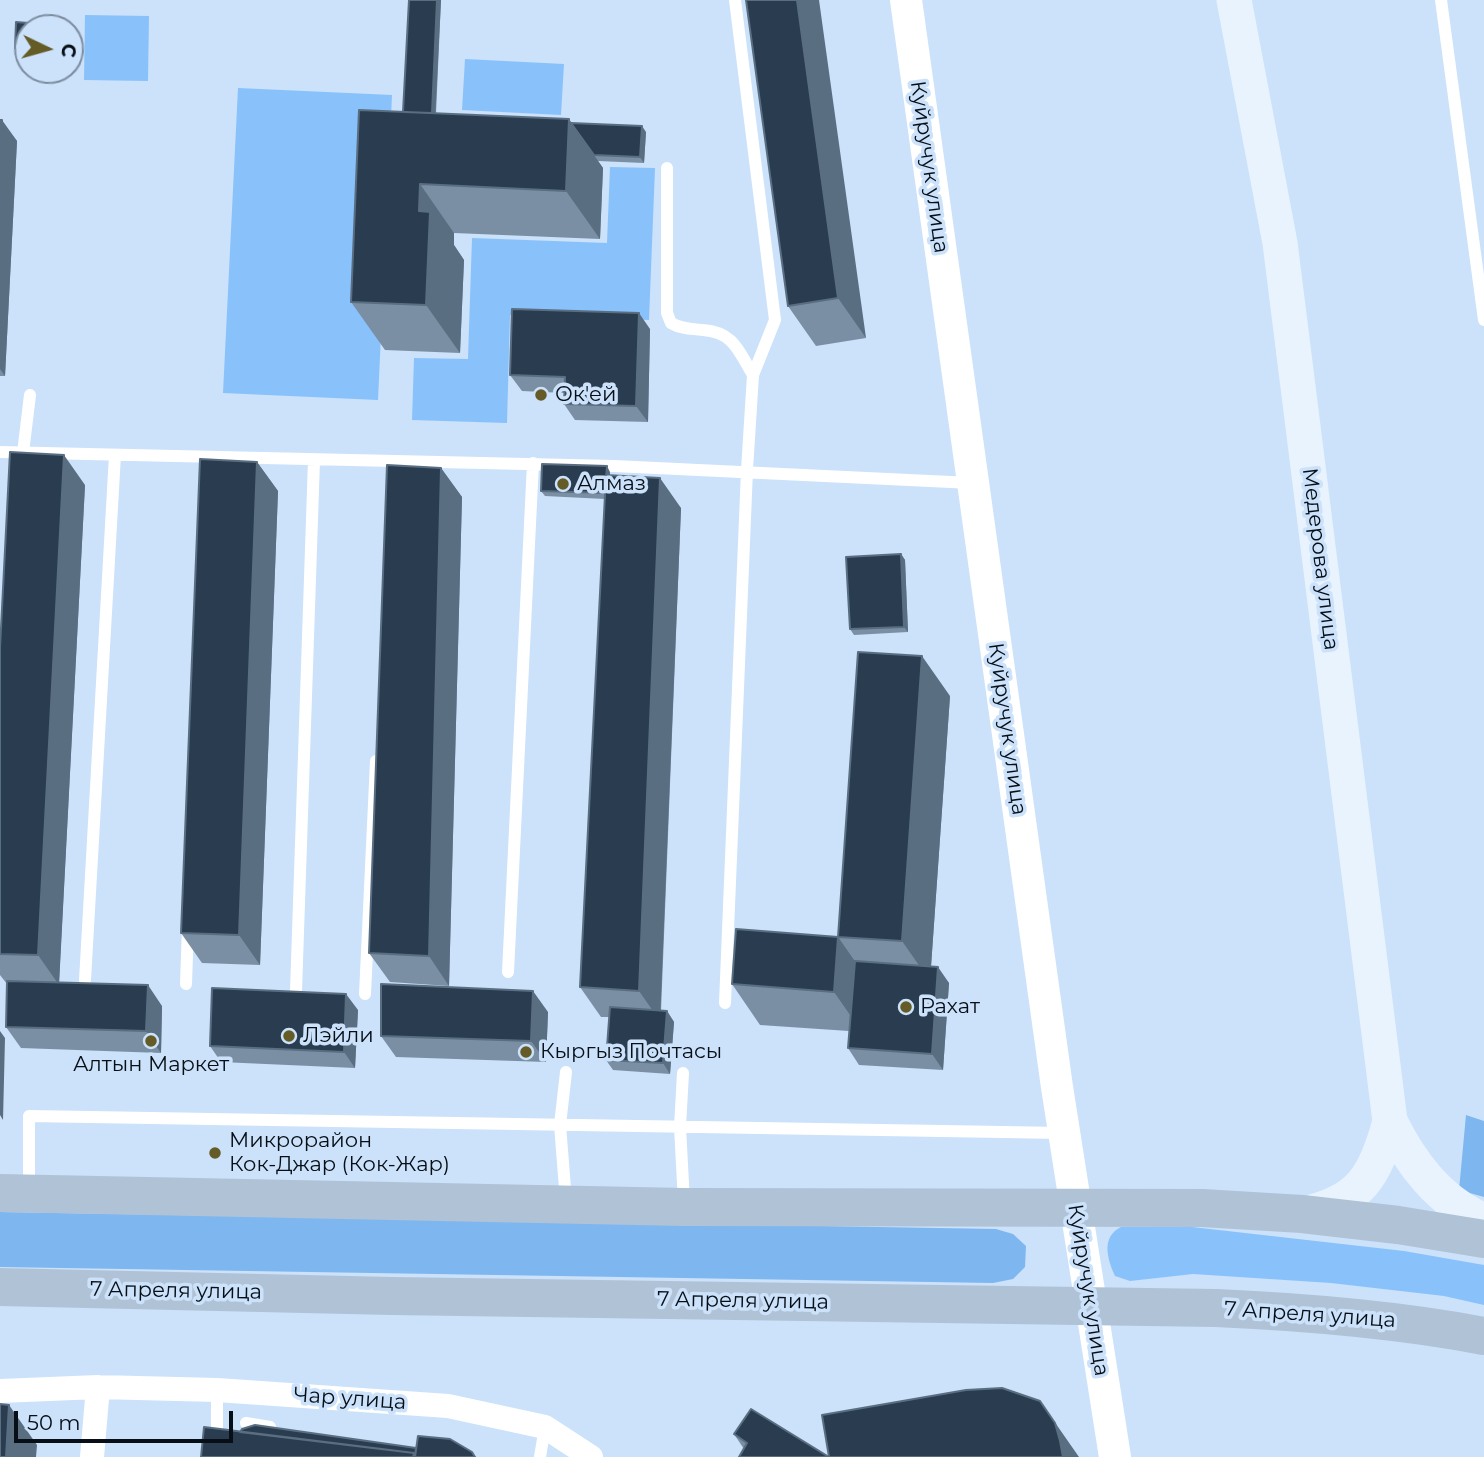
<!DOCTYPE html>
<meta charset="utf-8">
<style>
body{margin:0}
#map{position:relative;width:1484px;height:1457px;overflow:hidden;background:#cbe2fa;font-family:Montserrat,sans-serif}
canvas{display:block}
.north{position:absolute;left:14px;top:14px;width:70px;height:70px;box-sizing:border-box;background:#cbe2fa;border:2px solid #7d8d9f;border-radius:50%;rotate:95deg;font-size:19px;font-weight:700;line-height:28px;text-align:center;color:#070e16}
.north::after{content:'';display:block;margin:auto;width:24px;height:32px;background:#645b27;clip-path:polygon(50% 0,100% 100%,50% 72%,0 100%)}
.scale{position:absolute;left:14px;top:1411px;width:219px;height:32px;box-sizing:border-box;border:4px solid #070e16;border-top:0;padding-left:9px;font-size:21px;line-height:24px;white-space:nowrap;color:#070e16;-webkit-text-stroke:5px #cbe2fa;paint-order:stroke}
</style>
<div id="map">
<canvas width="1484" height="1457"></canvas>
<div class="north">С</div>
<div class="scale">50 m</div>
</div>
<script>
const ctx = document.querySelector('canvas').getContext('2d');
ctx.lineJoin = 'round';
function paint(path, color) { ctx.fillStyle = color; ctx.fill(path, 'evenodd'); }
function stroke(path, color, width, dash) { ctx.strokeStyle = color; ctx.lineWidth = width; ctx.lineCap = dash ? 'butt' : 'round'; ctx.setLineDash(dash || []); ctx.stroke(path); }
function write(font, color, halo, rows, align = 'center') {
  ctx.font = font + ' Montserrat,sans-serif'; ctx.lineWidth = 7; ctx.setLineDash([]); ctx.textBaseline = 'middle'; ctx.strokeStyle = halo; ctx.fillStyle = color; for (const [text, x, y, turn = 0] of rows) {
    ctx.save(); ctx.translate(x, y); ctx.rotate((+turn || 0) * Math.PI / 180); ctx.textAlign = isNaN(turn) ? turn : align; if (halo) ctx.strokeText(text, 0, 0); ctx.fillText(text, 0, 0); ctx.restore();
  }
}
paint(new Path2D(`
 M85,15L149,16L148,81L84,80Z
 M465,59L564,64L561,115L462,110Z
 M238,88L392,95L378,400L223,393Z
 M610,167L655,168L649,320L510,315L507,423L412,420L414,358L468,359L472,238L607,243Z
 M1121,1227H1192L1404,1251L1484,1265V1305L1444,1296L1331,1283L1193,1274L1130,1281L1115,1276C1107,1258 1101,1237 1121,1227Z`), '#89c1fb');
paint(new Path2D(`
 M1466,1115L1484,1121V1197L1459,1190Z
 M0,1212L996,1229L1013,1234L1026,1246L1025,1267L1013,1279L993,1283L0,1267Z`), '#7eb6f0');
stroke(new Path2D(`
 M1441,0L1484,320
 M667,168V313L671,323C681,329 692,329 703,330C734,332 739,352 753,375
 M0,452L614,466L972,483
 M22,461L30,395
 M508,972L533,463
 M85,980L115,455
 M186,984L188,926
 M296,991L314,460
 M365,994L376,761
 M725,1003L747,470L753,375L775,320L735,0
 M683,1073L680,1127L684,1202
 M29,1190V1116L1063,1133
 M566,1201L560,1125L566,1072
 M246,1423L270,1427
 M217,1457V1390
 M540,1457L545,1427`), '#fff', 12);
stroke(new Path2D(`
 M0,1391L98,1387L217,1390L448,1406L545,1427L591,1457
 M92,1457L98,1387`), '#fff', 24);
stroke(new Path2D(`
 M906,0L1057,1087L1115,1457`), '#fff', 32);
stroke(new Path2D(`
 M1234,0L1280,243L1390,1121C1411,1164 1439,1201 1484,1221
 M1302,1214C1360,1203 1376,1175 1390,1121`), '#e9f3fe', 35);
stroke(new Path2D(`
 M0,1193L684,1207L1202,1208L1302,1214L1398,1225L1484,1239
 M0,1287L392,1296L1216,1308C1307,1312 1395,1319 1484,1336`), '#b0c2d5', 38);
paint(new Path2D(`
 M409,0H441L436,114L571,123L646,132L644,163L598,161L603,168L600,239L454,233V245L464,260L460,353L385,350L351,302L403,112Z
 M746,0L866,338L816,346L788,306Z
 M28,28V54L18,53L15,48Z
 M0,120L17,141L5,376H0Z
 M650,329L648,422L575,420L564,404V393L522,391L510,375Z
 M257,462L278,491L260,965L202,963L181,933Z
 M441,468L462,497L449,986L390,982L369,953Z
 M610,472V476L681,508L661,1011H667L674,1022L670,1074L613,1070L606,1060L609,1017H601L580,987L605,499L545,496L541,491Z
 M85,485L59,982L162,1006L161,1053L21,1048L6,1027L7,984L0,975V648Z
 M901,554L905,560L908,632L854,635L850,629Z
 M950,696L931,966L949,983L943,1070L859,1065L848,1048L849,1031L760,1025L732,984L838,937Z
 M358,1010L355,1068L221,1062L210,1046Z
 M548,1012L546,1062L396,1057L381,1036Z
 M734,1434L829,1457H1079H739L744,1449Z`), '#7a8fa4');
paint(new Path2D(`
 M437,0H441L435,122L432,116Z
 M797,0H819L866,338L838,298Z
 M569,119L603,168L600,239L566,191Z
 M2,120L17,141L5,376L0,369V158Z
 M642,126L646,132L644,163L640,157Z
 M420,184L454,233V245L464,260L460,353L426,305L419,211Z
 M639,313L650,329L648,422L636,406Z
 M64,455L85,485L59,985L38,955Z
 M257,462L278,491L260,965L239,935Z
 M607,466L610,472V499L606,493Z
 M441,468L462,497L449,986L429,956Z
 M660,478L681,508L660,1021L639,991Z
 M901,554L905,560L908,632L904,627Z
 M922,656L950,696L930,981L902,941Z
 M838,937L866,977L862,1032L834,992Z
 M938,967L949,983L943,1070L932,1054Z
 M148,985L162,1006L161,1053L146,1031Z
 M533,991L548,1012L546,1062L531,1041Z
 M346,994L358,1010L355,1068L344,1052Z
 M667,1011L674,1022L670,1074L663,1063Z
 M0,1031L5,1038L3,1120L0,1115Z
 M1040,1401L1079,1457H1063Z
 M9,1405L37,1445L36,1457H6Z`), '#5a6e82');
const building = new Path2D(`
 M409,0H437L432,113L403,112Z
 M746,0H797L838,298L788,306Z
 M16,22L53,25V28H28V49L15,48Z
 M359,110L569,119L566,191L420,184L419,211L430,212L426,305L351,302Z
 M0,120H2L0,158Z
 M571,123L642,126L640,157L594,155Z
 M512,309L639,313L636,406L564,404L565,377L510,375Z
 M10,452L64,455L38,955L0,954V648Z
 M200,459L257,462L239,935L181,933Z
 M542,464L607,466L605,493L541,491Z
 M387,465L441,468L429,956L369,953Z
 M606,475L660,478L639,991L580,987Z
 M901,554L904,627L850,629L846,557Z
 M858,652L922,656L902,941L838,937Z
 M736,929L838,937L834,992L732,984Z
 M855,961L938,967L932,1054L848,1048Z
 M7,981L148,985L146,1031L6,1027Z
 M381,984L533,991L531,1041L381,1036Z
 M212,988L346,994L344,1052L210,1046Z
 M610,1007L667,1011L663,1063L606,1060Z
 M1002,1388L1040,1401L1055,1423L1060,1441L1063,1457H829L822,1415L966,1390Z
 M0,1404L9,1405L6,1457H0Z
 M751,1409L829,1457H739L747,1443L734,1434Z
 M255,1425L416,1448L415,1456L414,1453L240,1432L242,1429Z
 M204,1427L414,1453L413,1457H201Z
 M418,1436L450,1439L472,1452L475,1457H415Z`);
paint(building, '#2a3c4f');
stroke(building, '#5a6e82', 2);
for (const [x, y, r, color] of [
 [541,395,7,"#645b27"],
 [563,484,7,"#645b27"],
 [906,1007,7,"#645b27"],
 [289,1036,7,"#645b27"],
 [151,1041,7,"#645b27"],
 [526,1052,7,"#645b27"],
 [215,1153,7,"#645b27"]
]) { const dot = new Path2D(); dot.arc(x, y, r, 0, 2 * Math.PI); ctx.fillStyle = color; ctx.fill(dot); stroke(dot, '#cbe2fa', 2.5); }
write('21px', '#070e16', '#cbe2fa', [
 ["Куйручук улица",929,167,82],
 ["Медерова улица",1320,559,83],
 ["Куйручук улица",1007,729,82],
 ["Куйручук улица",1088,1290,81],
 ["7 Апреля улица",176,1291,1],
 ["7 Апреля улица",743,1301,1],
 ["7 Апреля улица",1310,1315,4],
 ["Чар улица",350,1399,4]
]);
write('21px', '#070e16', '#cbe2fa', [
 ["Ок'ей",555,395],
 ["Алмаз",577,484],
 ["Рахат",920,1007],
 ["Лэйли",303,1036],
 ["Кыргыз Почтасы",540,1052],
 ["Алтын Маркет",151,1065,"center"],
 ["Микрорайон",229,1141],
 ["Кок-Джар (Кок-Жар)",229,1165]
], 'left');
</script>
